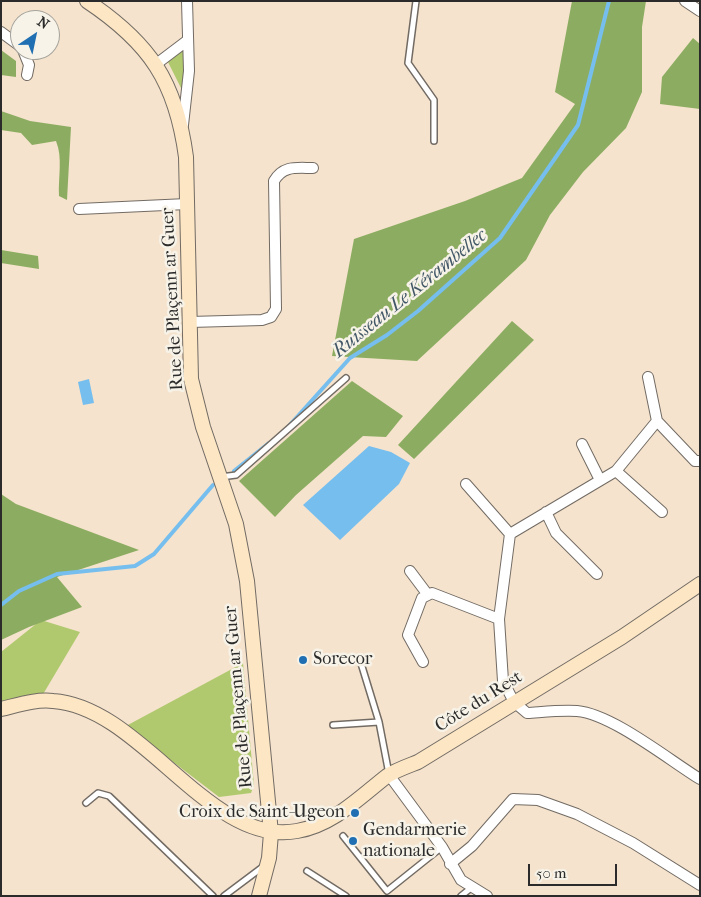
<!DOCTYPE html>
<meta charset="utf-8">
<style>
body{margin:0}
#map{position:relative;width:701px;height:897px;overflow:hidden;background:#f5e3cd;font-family:"IM FELL French Canon",serif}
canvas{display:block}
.frame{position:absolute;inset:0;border:2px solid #2b2b2b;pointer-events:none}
.north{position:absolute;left:10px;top:10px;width:50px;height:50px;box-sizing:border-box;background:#f7f3e8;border:1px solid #a5a39c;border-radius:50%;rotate:34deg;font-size:14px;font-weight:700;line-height:20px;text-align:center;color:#2b2b2b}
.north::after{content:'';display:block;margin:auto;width:18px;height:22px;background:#1f6fb2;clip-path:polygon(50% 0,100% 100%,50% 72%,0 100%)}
.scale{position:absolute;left:528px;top:864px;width:89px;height:22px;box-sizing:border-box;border:2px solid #2b2b2b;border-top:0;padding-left:6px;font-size:15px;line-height:18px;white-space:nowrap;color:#2b2b2b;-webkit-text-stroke:4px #f7f3e8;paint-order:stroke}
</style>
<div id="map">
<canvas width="701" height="897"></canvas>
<div class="frame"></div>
<div class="north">N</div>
<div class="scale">50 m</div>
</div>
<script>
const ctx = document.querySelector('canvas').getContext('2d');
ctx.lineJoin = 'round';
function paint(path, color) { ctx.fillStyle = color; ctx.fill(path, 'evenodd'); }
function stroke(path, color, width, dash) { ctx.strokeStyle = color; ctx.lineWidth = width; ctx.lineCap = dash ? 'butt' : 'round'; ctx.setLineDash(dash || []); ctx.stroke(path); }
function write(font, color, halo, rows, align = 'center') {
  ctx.font = font + ' "IM FELL French Canon",serif'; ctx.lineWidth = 5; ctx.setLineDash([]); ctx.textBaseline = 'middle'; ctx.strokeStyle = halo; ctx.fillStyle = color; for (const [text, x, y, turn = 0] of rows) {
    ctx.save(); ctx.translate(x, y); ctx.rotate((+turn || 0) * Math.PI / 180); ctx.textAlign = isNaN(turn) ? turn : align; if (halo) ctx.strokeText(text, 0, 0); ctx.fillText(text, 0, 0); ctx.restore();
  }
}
paint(new Path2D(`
 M184,49L183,92L168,62Z
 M41,620L80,632L42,696L1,701V652Z
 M243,663L254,785L251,793L219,797L126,726Z`), '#b0c96e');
paint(new Path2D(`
 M572,1H646L642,27V92L626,128L583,172L550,215L526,260L417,361L332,356L354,239L465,201L522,178L575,104L555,92Z
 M693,38L700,44V109L660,104L662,77Z
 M1,50L16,61V77L1,75Z
 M1,111L30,121L71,127L67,200L59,196C58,177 63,158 56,141L32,145L21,133L1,130Z
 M1,250L38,256L39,269L1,263Z
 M512,321L534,340L414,459L398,445Z
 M352,381L403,416L386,437L363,436L296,495L275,517L239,481Z
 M1,494L16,504L139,550L57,577L82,607L29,627L1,640Z`), '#8cad61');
paint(new Path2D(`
 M89,379L94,403L83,405L78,382Z
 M369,446L391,452L410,463L399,484L340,540L303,505Z`), '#76beee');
stroke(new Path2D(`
 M288,427L350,358L387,335L418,311L500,238L578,125L609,1
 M234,471L269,443
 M1,605L19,591L57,574L135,566L154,554L213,485`), '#76beee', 4);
const lane = new Path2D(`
 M416,1L408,63L434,100V141
 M221,477L236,475L346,378
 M333,661L360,660L379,722
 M333,725L379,722L389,774
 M86,803L98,793L109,796L213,896
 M343,836L387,891L442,847
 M307,871L346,896
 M224,896L264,866
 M461,896L471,888`);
const street = new Path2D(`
 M685,1L700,11
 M1,32L20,46
 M23,50L29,65L27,75
 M155,65L188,40
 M183,125L189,71L187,1
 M79,209L187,204
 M190,322L262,320L271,317L276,309L274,181C283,165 297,168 313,168
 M648,377L657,421L616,471L510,534L499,619L503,681L514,702L527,713C543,712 560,710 577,711C612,714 669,760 700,779
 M657,421L695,461H700
 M582,444L600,480
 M616,471L662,512
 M466,484L510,534
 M546,512L556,533L597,574
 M410,571L428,595
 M423,662L408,635L422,598L432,593L499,619
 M389,775L442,847L461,880L487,896
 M450,864L472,846L513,799L538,800L577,814L633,843L700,885`);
const secondary = new Path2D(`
 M87,1C150,43 176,82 186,157L191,379L203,427L236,524L247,581L271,833L269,858L259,896
 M1,709C18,705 36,699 53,701C142,707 209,847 297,831C333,825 360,797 387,776C396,770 408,766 418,762L622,637L700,584`);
stroke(lane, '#726b64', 8);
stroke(street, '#726b64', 12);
stroke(secondary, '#726b64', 16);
stroke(lane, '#fff', 5);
stroke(street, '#fff', 10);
stroke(secondary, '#fce6c4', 14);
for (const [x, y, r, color] of [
 [303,660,5,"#1f6fb2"],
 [355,813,5,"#1f6fb2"],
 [353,841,5,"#1f6fb2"]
]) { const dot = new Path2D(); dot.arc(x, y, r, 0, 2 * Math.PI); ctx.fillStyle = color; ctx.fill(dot); stroke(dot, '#f7f3e8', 2); }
write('18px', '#2b2b2b', '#f7f3e8', [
 ["Rue de Plaçenn ar Guer",173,299,-93],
 ["Rue de Plaçenn ar Guer",239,697,-95],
 ["Côte du Rest",479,702,-32]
]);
write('18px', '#2b2b2b', '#f7f3e8', [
 ["Sorecor",313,660],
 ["Croix de Saint-Ugeon",345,813,"right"],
 ["Gendarmerie",363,831],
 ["nationale",363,852]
], 'left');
write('italic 19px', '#425766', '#f7f3e8', [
 ["Ruisseau Le Kérambellec",410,294,-39]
]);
</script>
